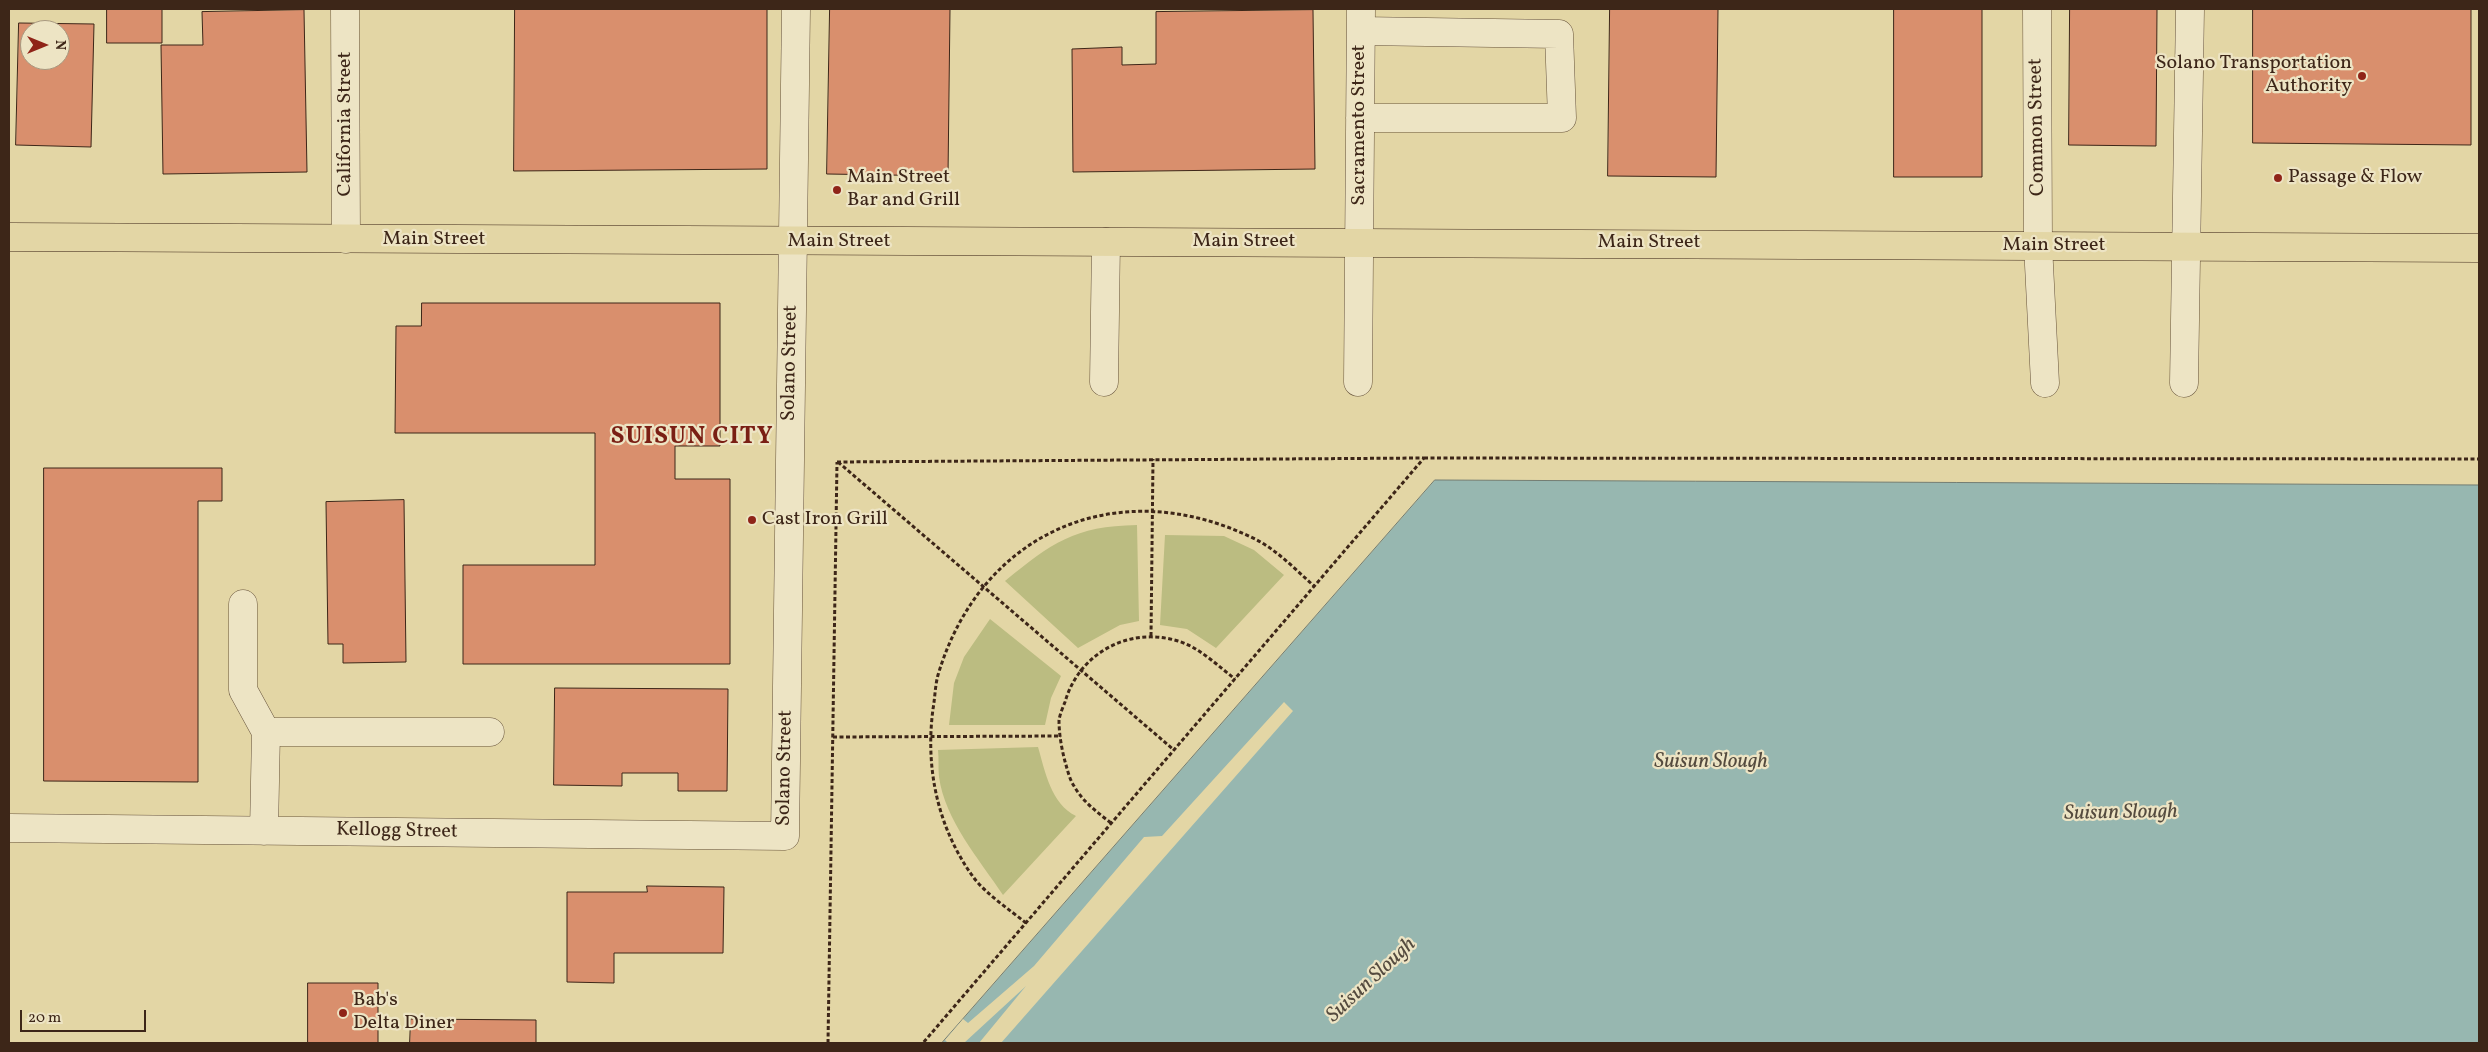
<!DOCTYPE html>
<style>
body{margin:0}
#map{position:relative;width:2488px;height:1052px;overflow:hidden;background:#e3d6a5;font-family:Vollkorn,serif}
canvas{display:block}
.frame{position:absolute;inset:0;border:10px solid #3d2618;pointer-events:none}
.north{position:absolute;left:20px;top:20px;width:50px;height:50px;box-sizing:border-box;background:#ede4c4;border:1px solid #a7987f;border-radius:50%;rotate:90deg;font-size:14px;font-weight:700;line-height:20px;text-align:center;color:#3d2618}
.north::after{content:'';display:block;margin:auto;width:18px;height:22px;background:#8f2418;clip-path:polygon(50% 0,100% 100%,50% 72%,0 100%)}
.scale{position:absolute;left:20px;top:1010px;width:126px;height:22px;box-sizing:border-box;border:2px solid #3d2618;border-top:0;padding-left:6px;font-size:15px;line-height:18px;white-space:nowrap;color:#3d2618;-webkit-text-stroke:4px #ede4c4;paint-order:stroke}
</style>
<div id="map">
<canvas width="2488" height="1052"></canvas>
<div class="frame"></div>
<div class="north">N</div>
<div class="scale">20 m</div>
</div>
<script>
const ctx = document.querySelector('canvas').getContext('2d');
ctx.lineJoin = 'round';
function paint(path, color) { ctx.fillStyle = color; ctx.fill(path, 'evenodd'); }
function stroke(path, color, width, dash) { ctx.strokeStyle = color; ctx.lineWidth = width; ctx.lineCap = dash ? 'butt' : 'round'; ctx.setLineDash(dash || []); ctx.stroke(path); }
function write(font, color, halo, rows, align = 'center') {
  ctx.font = font + ' Vollkorn,serif'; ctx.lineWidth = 4.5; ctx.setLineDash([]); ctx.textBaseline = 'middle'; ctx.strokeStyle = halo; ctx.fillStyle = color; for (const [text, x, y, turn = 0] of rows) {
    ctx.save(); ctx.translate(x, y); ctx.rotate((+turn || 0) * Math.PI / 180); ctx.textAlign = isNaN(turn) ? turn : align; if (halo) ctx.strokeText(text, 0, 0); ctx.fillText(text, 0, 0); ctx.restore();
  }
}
paint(new Path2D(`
 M1137,525L1139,621L1120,625L1078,648L1005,581C1052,543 1074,526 1137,525Z
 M1165,535L1224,536L1254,550L1284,575L1216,648L1187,629L1160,625Z
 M990,619L1061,676L1051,698L1045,725H949L954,683L964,657Z
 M1038,747C1045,771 1051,804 1076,816L1003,895C979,859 945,820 939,777C938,768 939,759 938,750Z`), '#bbbc81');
const water = new Path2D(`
 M1435,480L2479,485V1043H942Z`);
paint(water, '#97b7b0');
stroke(water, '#737d73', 1);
paint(new Path2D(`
 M1284,702L1293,711L1001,1043H979L1026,986L964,1043H948L945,1040L963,1019L968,1023L1034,966L1144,837L1162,836Z`), '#e3d6a5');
const building = new Path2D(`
 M107,9H162V43H107Z
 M515,9H767V169L514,171Z
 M830,9H950L948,176L827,174Z
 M1610,9H1718L1716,177L1608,176Z
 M1894,9H1982V177H1894Z
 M2070,9H2157L2156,146L2069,145Z
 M2253,9H2471V145L2253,143Z
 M304,10L307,172L163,174L161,45H203L202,12Z
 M1313,10L1315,169L1073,172L1072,49L1122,47V65L1156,64V12Z
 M19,23L94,24L91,147L16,145ZM30,30H60V60H30Z
 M422,303H720V446H675V479H730V664H463V565H595V433H395L396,326H421Z
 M44,468H222V501H198V782L44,781Z
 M404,500L406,662L343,663V644H328L326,502Z
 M555,688L728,689L727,791H678V773H622V786L554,785Z
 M647,886L724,887L723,953H614V983L567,982V892H647Z
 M308,983H378V1043H308Z
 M411,1019L536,1020V1043H410Z`);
paint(building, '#d98f6d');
stroke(building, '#3d2618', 1);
const minor = new Path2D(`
 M345,9L346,239
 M2037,9L2038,245L2045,383
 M1360,118H1562L1559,34L1361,31
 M1104,382L1106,242
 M1358,382L1361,9
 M2184,383L2190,9
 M243,604V690L266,732L264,831
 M266,732H490
 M9,828L785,836L796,9`);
const major = new Path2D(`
 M9,237L2479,248`);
stroke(minor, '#66523b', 29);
stroke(major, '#3d2618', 29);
stroke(new Path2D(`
 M1424,458L2479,459
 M837,462L1424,458L923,1043
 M838,462L1174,750
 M1151,636L1153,459
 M833,737L1061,736
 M1111,823C1097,812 1083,802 1074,786C1070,780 1068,772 1066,765C1062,751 1059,735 1059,720C1060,714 1063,707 1065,702C1079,653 1129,626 1178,641C1199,647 1218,666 1235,679
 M1026,923C1010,910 986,894 974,878C938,829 925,769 933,709C935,698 935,686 938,675C981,530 1120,472 1255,539C1277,550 1296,570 1314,586
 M828,1043L837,462`), '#3d2618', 3, [4, 2.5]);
stroke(minor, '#ede4c4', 28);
stroke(major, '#e3d6a5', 28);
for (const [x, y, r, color] of [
 [2362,76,5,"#8f2418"],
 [2278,178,5,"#8f2418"],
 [837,190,5,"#8f2418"],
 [752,520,5,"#8f2418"],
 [343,1013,5,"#8f2418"]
]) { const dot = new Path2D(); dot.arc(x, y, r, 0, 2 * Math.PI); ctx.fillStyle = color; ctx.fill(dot); stroke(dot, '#ede4c4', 2); }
write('20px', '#3d2618', '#ede4c4', [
 ["Solano Transportation",2352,64,"right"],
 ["Authority",2352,87,"right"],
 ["Main Street",847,178],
 ["Bar and Grill",847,201],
 ["Passage & Flow",2288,178],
 ["Cast Iron Grill",762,520],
 ["Bab's",353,1001],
 ["Delta Diner",353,1024]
], 'left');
write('20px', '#3d2618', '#ede4c4', [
 ["California Street",346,124,-90],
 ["Sacramento Street",1360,125,-90],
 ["Common Street",2038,127,-91],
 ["Main Street",434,240],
 ["Main Street",839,242],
 ["Main Street",1244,242],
 ["Main Street",1649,243],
 ["Main Street",2054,246],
 ["Solano Street",791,363,-89],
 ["Solano Street",786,768,-89],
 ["Kellogg Street",397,832,1]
]);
write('italic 21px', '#544a3e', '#ede4c4', [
 ["Suisun Slough",1711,763],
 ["Suisun Slough",2121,814,-1],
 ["Suisun Slough",1372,981,-43]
]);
ctx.letterSpacing = '1px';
write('bold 25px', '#7a1f14', '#ede4c4', [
 ["SUISUN CITY",692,438]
]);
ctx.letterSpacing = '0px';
</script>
